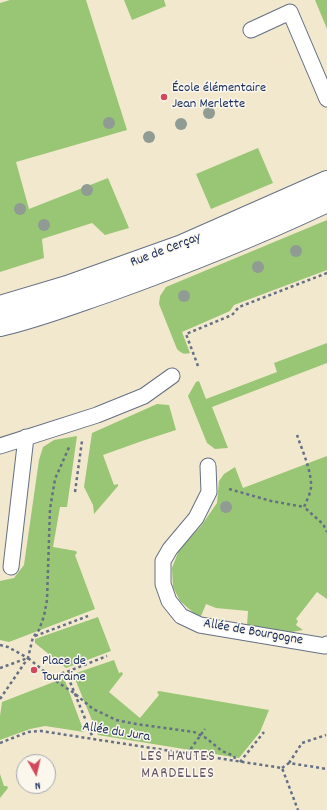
<!DOCTYPE html>
<meta charset="utf-8">
<style>
body{margin:0}
#map{position:relative;width:327px;height:810px;overflow:hidden;background:#f2e8ce;font-family:Dekko,sans-serif}
canvas{display:block}
.north{position:absolute;left:16px;top:754px;width:40px;height:40px;box-sizing:border-box;background:#fbf7ec;border:1px solid #a1a7b3;border-radius:50%;rotate:172deg;font-size:11px;font-weight:700;line-height:16px;text-align:center;color:#1b2f5e}
.north::after{content:'';display:block;margin:auto;width:14px;height:18px;background:#d1495b;clip-path:polygon(50% 0,100% 100%,50% 72%,0 100%)}
</style>
<div id="map">
<canvas width="327" height="810"></canvas>
<div class="north">N</div>
</div>
<script>
const ctx = document.querySelector('canvas').getContext('2d');
ctx.lineJoin = 'round';
function paint(path, color) { ctx.fillStyle = color; ctx.fill(path, 'evenodd'); }
function stroke(path, color, width, dash) { ctx.strokeStyle = color; ctx.lineWidth = width; ctx.lineCap = dash ? 'butt' : 'round'; ctx.setLineDash(dash || []); ctx.stroke(path); }
function write(font, color, halo, rows, align = 'center') {
  ctx.font = font + ' Dekko,sans-serif'; ctx.lineWidth = 3; ctx.setLineDash([]); ctx.textBaseline = 'middle'; ctx.strokeStyle = halo; ctx.fillStyle = color; for (const [text, x, y, turn = 0] of rows) {
    ctx.save(); ctx.translate(x, y); ctx.rotate((+turn || 0) * Math.PI / 180); ctx.textAlign = isNaN(turn) ? turn : align; if (halo) ctx.strokeText(text, 0, 0); ctx.fillText(text, 0, 0); ctx.restore();
  }
}
paint(new Path2D(`
 M10,0H86L127,130L16,162L29,209L108,178L129,228L105,235L92,223L42,239L44,258L0,272V3Z
 M124,0H164L166,6L132,20Z
 M315,0H327V29Z
 M258,148L273,183L211,209L196,174Z
 M327,220V270L234,305L230,311L182,332L190,353C184,355 181,353 177,349L159,304L160,296L166,287Z
 M327,343V363L212,407L228,448L215,449L207,443L188,396L196,382L199,381L206,399L277,372L274,363Z
 M157,404L169,405L176,430L142,441L103,455L114,485L118,484V486L94,514L93,505L84,487L92,433Z
 M77,436L67,507H60L53,547L76,551L77,553L75,555L95,609L9,642L0,640V581L14,578L24,565L39,460L43,447L54,440Z
 M327,456V599L317,592L296,619L298,621L296,625L303,630L286,633L247,626L248,611L216,608L206,604L201,616L196,615L180,601L173,587L172,568L179,550L201,526L217,503L219,481L224,474L235,467L243,488Z
 M98,617L111,651L66,668L35,643V639Z
 M114,660L119,673L122,672L123,674L109,692L140,718L159,695L157,692L159,691L269,710L260,732L239,758L98,735L73,674Z
 M64,678L84,732L45,726L30,729L0,740V716L2,702Z
 M0,774L4,786H7L8,788L0,798Z`), '#98c674');
const service = new Path2D(`
 M251,30L290,12L327,99
 M0,446L97,415L144,396L172,376
 M208,466L209,492L196,518L170,549L163,561V584L169,601L181,616L200,625L325,646L327,644
 M11,567L26,437`);
const tertiary = new Path2D(`
 M0,307L67,287L182,246L327,182
 M0,325C36,317 72,303 107,291C182,264 255,235 327,201`);
stroke(service, '#667085', 17);
stroke(tertiary, '#667085', 24);
stroke(new Path2D(`
 M198,366L186,334L232,315L239,307L327,273
 M297,435C302,450 310,467 311,483C312,491 307,500 304,507L323,524L327,532
 M229,489L271,501L304,507
 M75,492L82,441
 M35,636L88,616
 M0,645L8,647L28,658L33,637L39,630L44,616L47,600L50,509L55,479L70,445
 M0,668L28,658L56,681L74,693L93,709L106,715L116,720L136,724L194,732L206,738L222,751L234,756L236,762
 M69,671L68,677L93,738
 M50,677L69,671L107,656
 M0,699L28,658
 M0,743L28,732L41,731L282,768L298,810
 M187,754L205,729
 M240,762L264,732
 M289,763L302,743L326,735
 M282,768L289,763L327,769`), '#667085', 2.5, [3, 3]);
stroke(service, '#fff', 15);
stroke(tertiary, '#fff', 22);
ctx.fillStyle = '#909b94';
for (const [x, y] of [
 [209,113],
 [109,123],
 [181,124],
 [149,137],
 [87,190],
 [20,209],
 [44,225],
 [296,251],
 [258,267],
 [184,296],
 [226,507]
]) { ctx.beginPath(); ctx.arc(x, y, 6, 0, 2 * Math.PI); ctx.fill(); }
for (const [x, y, r, color] of [
 [164,97,4,"#d1495b"],
 [34,670,4,"#d1495b"]
]) { const dot = new Path2D(); dot.arc(x, y, r, 0, 2 * Math.PI); ctx.fillStyle = color; ctx.fill(dot); stroke(dot, '#fbf7ec', 1.5); }
write('14px', '#1b2f5e', '#fbf7ec', [
 ["École élémentaire",172,89],
 ["Jean Merlette",172,105],
 ["Place de",42,662],
 ["Touraine",42,678]
], 'left');
write('14px', '#1b2f5e', '#fbf7ec', [
 ["Rue de Cerçay",166,251,-21],
 ["Allée de Bourgogne",253,633,10],
 ["Allée du Jura",116,733,9]
]);
ctx.letterSpacing = '1px';
write('15px', '#645767', '#fbf7ec', [
 ["LES HAUTES",178,758],
 ["MARDELLES",178,775]
]);
ctx.letterSpacing = '0px';
</script>
